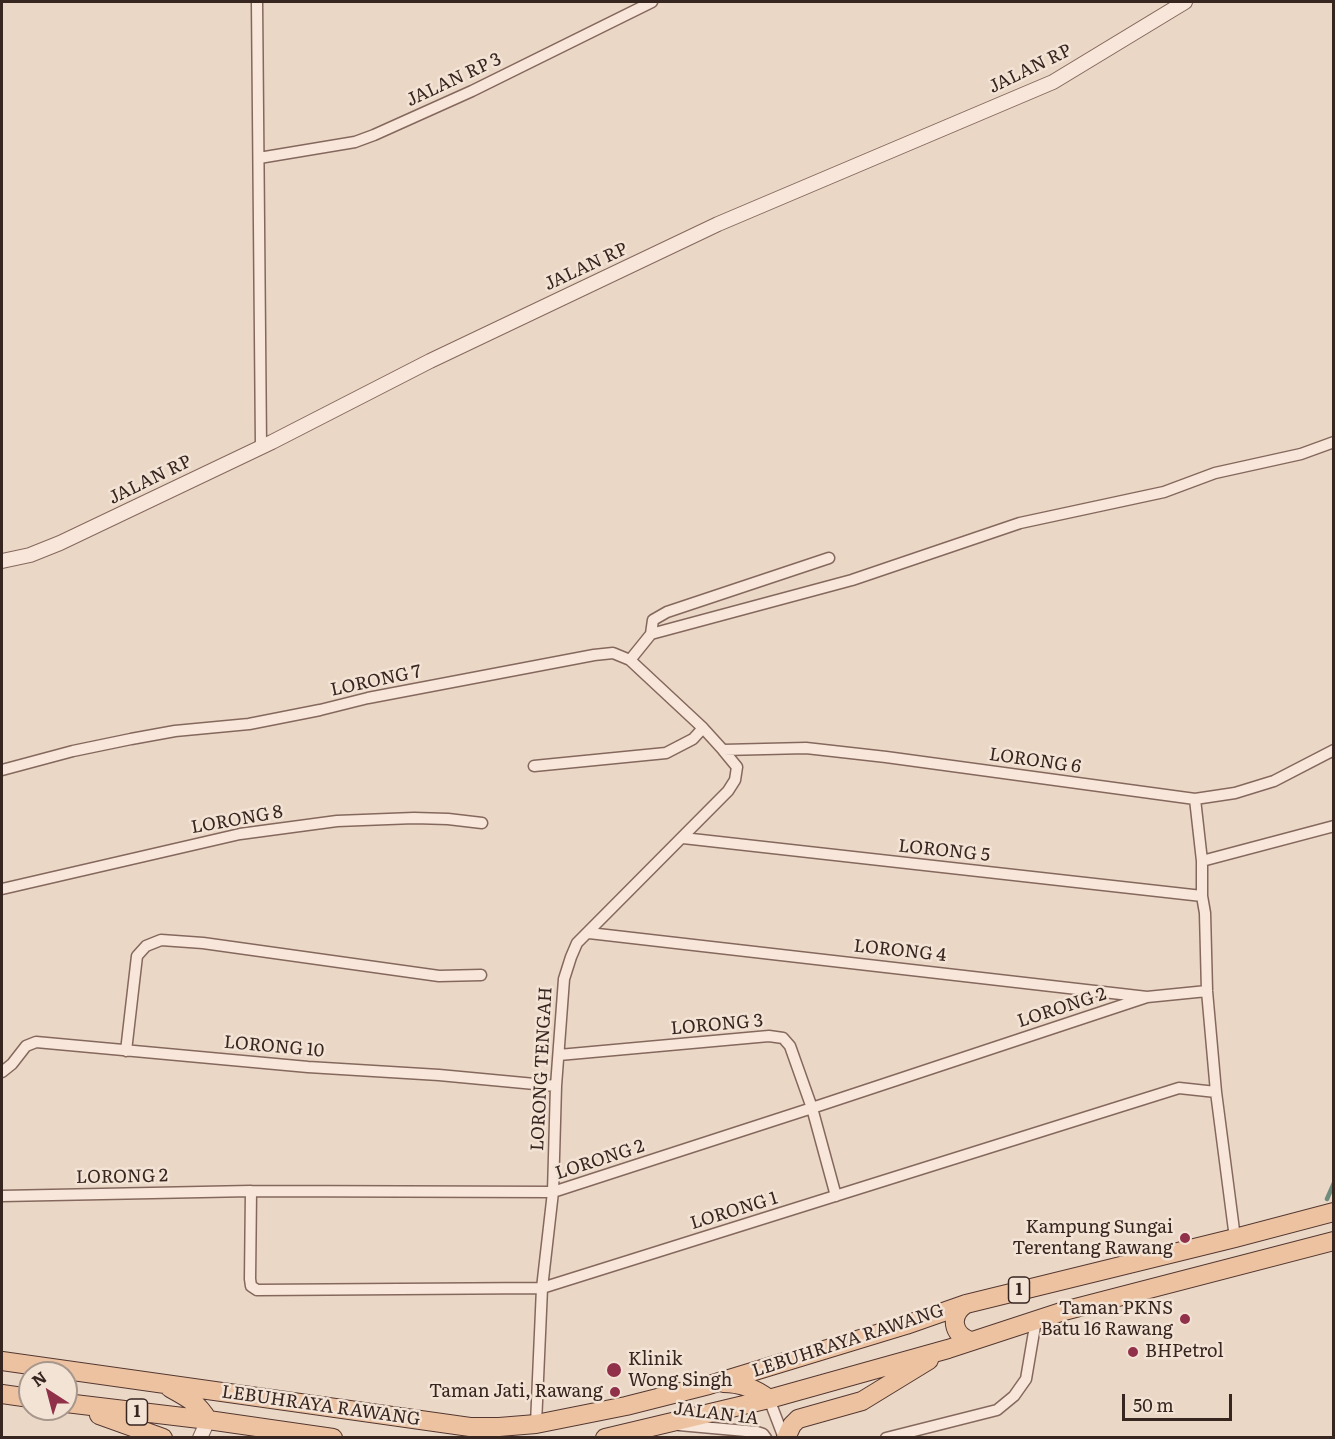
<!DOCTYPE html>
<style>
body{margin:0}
#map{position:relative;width:1335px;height:1439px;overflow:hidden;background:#ebd7c6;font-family:Literata,serif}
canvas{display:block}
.frame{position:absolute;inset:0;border:3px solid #372520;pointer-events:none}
.north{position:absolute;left:18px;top:1361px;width:60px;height:60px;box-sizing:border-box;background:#f3e3d5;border:2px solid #a8978d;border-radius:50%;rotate:324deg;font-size:16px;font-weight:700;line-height:24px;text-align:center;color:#372520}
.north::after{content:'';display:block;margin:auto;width:21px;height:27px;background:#903149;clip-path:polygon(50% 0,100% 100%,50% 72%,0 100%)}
.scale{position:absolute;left:1122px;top:1394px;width:110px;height:27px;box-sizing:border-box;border:3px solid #372520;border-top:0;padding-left:8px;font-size:18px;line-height:21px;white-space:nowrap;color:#372520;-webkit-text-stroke:4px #f3e3d5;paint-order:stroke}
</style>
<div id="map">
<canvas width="1335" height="1439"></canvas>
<div class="frame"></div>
<div class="north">N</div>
<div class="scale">50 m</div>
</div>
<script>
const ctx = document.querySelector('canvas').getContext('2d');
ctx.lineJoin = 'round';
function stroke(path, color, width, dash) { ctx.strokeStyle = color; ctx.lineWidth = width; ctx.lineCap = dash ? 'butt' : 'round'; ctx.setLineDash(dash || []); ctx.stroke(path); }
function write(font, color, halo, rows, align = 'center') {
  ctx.font = font + ' Literata,serif'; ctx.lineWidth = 5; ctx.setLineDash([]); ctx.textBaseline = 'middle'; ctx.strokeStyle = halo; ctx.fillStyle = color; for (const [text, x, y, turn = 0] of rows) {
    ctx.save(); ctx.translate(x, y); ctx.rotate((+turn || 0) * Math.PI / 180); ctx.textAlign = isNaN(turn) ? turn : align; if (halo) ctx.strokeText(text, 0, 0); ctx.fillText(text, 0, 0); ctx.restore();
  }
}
stroke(new Path2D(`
 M1327,1199L1334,1183`), '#6e8d7e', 4.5);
const minor = new Path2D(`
 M257,2L261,447
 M259,158L355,142L374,135L472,91L652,2
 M651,634L653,620L667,612L829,558
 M630,660L651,634L852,580L1020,523L1164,492L1215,473L1301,454L1334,442
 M723,750L806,748L886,757L1195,799L1235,793L1274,781L1334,750
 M534,766L666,753L693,739L703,728
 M2,770L73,751L131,739L175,731L249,724L320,710L368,698L594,655L613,653L630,660L703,728L723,750L737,767L735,780L728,791L577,943L571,957L564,979L556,1086L553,1192L542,1288L536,1424
 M1195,799L1202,861V896L1205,913L1207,991L1216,1092L1235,1238
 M683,838L1202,896
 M1202,861L1334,826
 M2,889L240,834L337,821L414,818L448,819L482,823
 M589,933L1147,997L1207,991
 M126,1051L137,956L146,946L161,940L203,943L439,976L481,975
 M559,1055L769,1036L783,1038L790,1046L812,1108L836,1196
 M2,1072L12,1064L26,1046L36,1042L308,1067L439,1075L556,1086
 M251,1191L250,1279L251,1286L257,1290L542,1288L1179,1088L1216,1092
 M2,1196L251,1191L553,1192L812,1108L1147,997
 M769,1399L784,1438
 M679,1425L757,1432L763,1434L766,1438
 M886,1438L997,1410L1014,1396L1026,1379L1036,1320`);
const tertiary = new Path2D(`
 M2,561L30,555L60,543L272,442L430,361L718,224L1053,82L1185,2
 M200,1438L208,1420`);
const primary = new Path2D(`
 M966,1304C949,1315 952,1335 971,1341
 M2,1361L470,1427H499L536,1424L626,1406L709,1385L906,1325L966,1304L1235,1238L1334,1212
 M723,1383C741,1383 755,1388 769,1399
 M170,1388C188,1398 197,1402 208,1420
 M2,1394L30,1398
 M66,1403L208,1420L333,1438
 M99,1415L163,1438
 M605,1438L769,1399L948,1349L1064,1311L1334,1241
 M786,1438L792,1425L798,1419L862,1401L929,1360`);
stroke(minor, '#85685d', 13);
stroke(tertiary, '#85685d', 16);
stroke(primary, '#543831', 20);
stroke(minor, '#f7e6d9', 10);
stroke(tertiary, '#f7e6d9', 14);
stroke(primary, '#ecc2a1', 18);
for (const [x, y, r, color] of [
 [1185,1238,6,"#903149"],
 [1185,1319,6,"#903149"],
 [1133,1352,6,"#903149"],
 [614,1370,8,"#903149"],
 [615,1392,6,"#903149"]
]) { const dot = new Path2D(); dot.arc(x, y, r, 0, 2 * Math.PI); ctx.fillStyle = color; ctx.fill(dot); stroke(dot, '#f3e3d5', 2); }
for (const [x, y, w] of [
 [1019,1290,21],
 [137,1412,21]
]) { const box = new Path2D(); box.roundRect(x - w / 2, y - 13, w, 26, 4.5); ctx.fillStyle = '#f3e3d5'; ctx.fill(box); stroke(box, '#372520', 1.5); }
write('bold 16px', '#372520', null, [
 ["1",1019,1290],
 ["1",137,1412]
]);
write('18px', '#372520', '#f3e3d5', [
 ["JALAN RP",1030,69,-26],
 ["JALAN RP 3",454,80,-25],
 ["JALAN RP",586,267,-25],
 ["JALAN RP",150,480,-26],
 ["LORONG 7",376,681,-12],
 ["LORONG 6",1035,761,8],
 ["LORONG 8",237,820,-10],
 ["LORONG 5",944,851,6],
 ["LORONG 4",900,951,6],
 ["LORONG 2",1062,1008,-18],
 ["LORONG 3",717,1025,-5],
 ["LORONG 10",274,1047,5],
 ["LORONG TENGAH",542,1069,-87],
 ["LORONG 2",600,1160,-18],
 ["LORONG 2",122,1177,-1],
 ["LORONG 1",734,1211,-17],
 ["LEBUHRAYA RAWANG",848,1341,-18],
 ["LEBUHRAYA RAWANG",321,1406,8],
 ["JALAN 1A",716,1414,7]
]);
write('18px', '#372520', '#f3e3d5', [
 ["Kampung Sungai",1173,1228],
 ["Terentang Rawang",1173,1249],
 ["Taman PKNS",1173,1309],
 ["Batu 16 Rawang",1173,1330],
 ["BHPetrol",1145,1352,"left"],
 ["Klinik",628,1360,"left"],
 ["Wong Singh",628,1381,"left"],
 ["Taman Jati, Rawang",603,1392]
], 'right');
</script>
